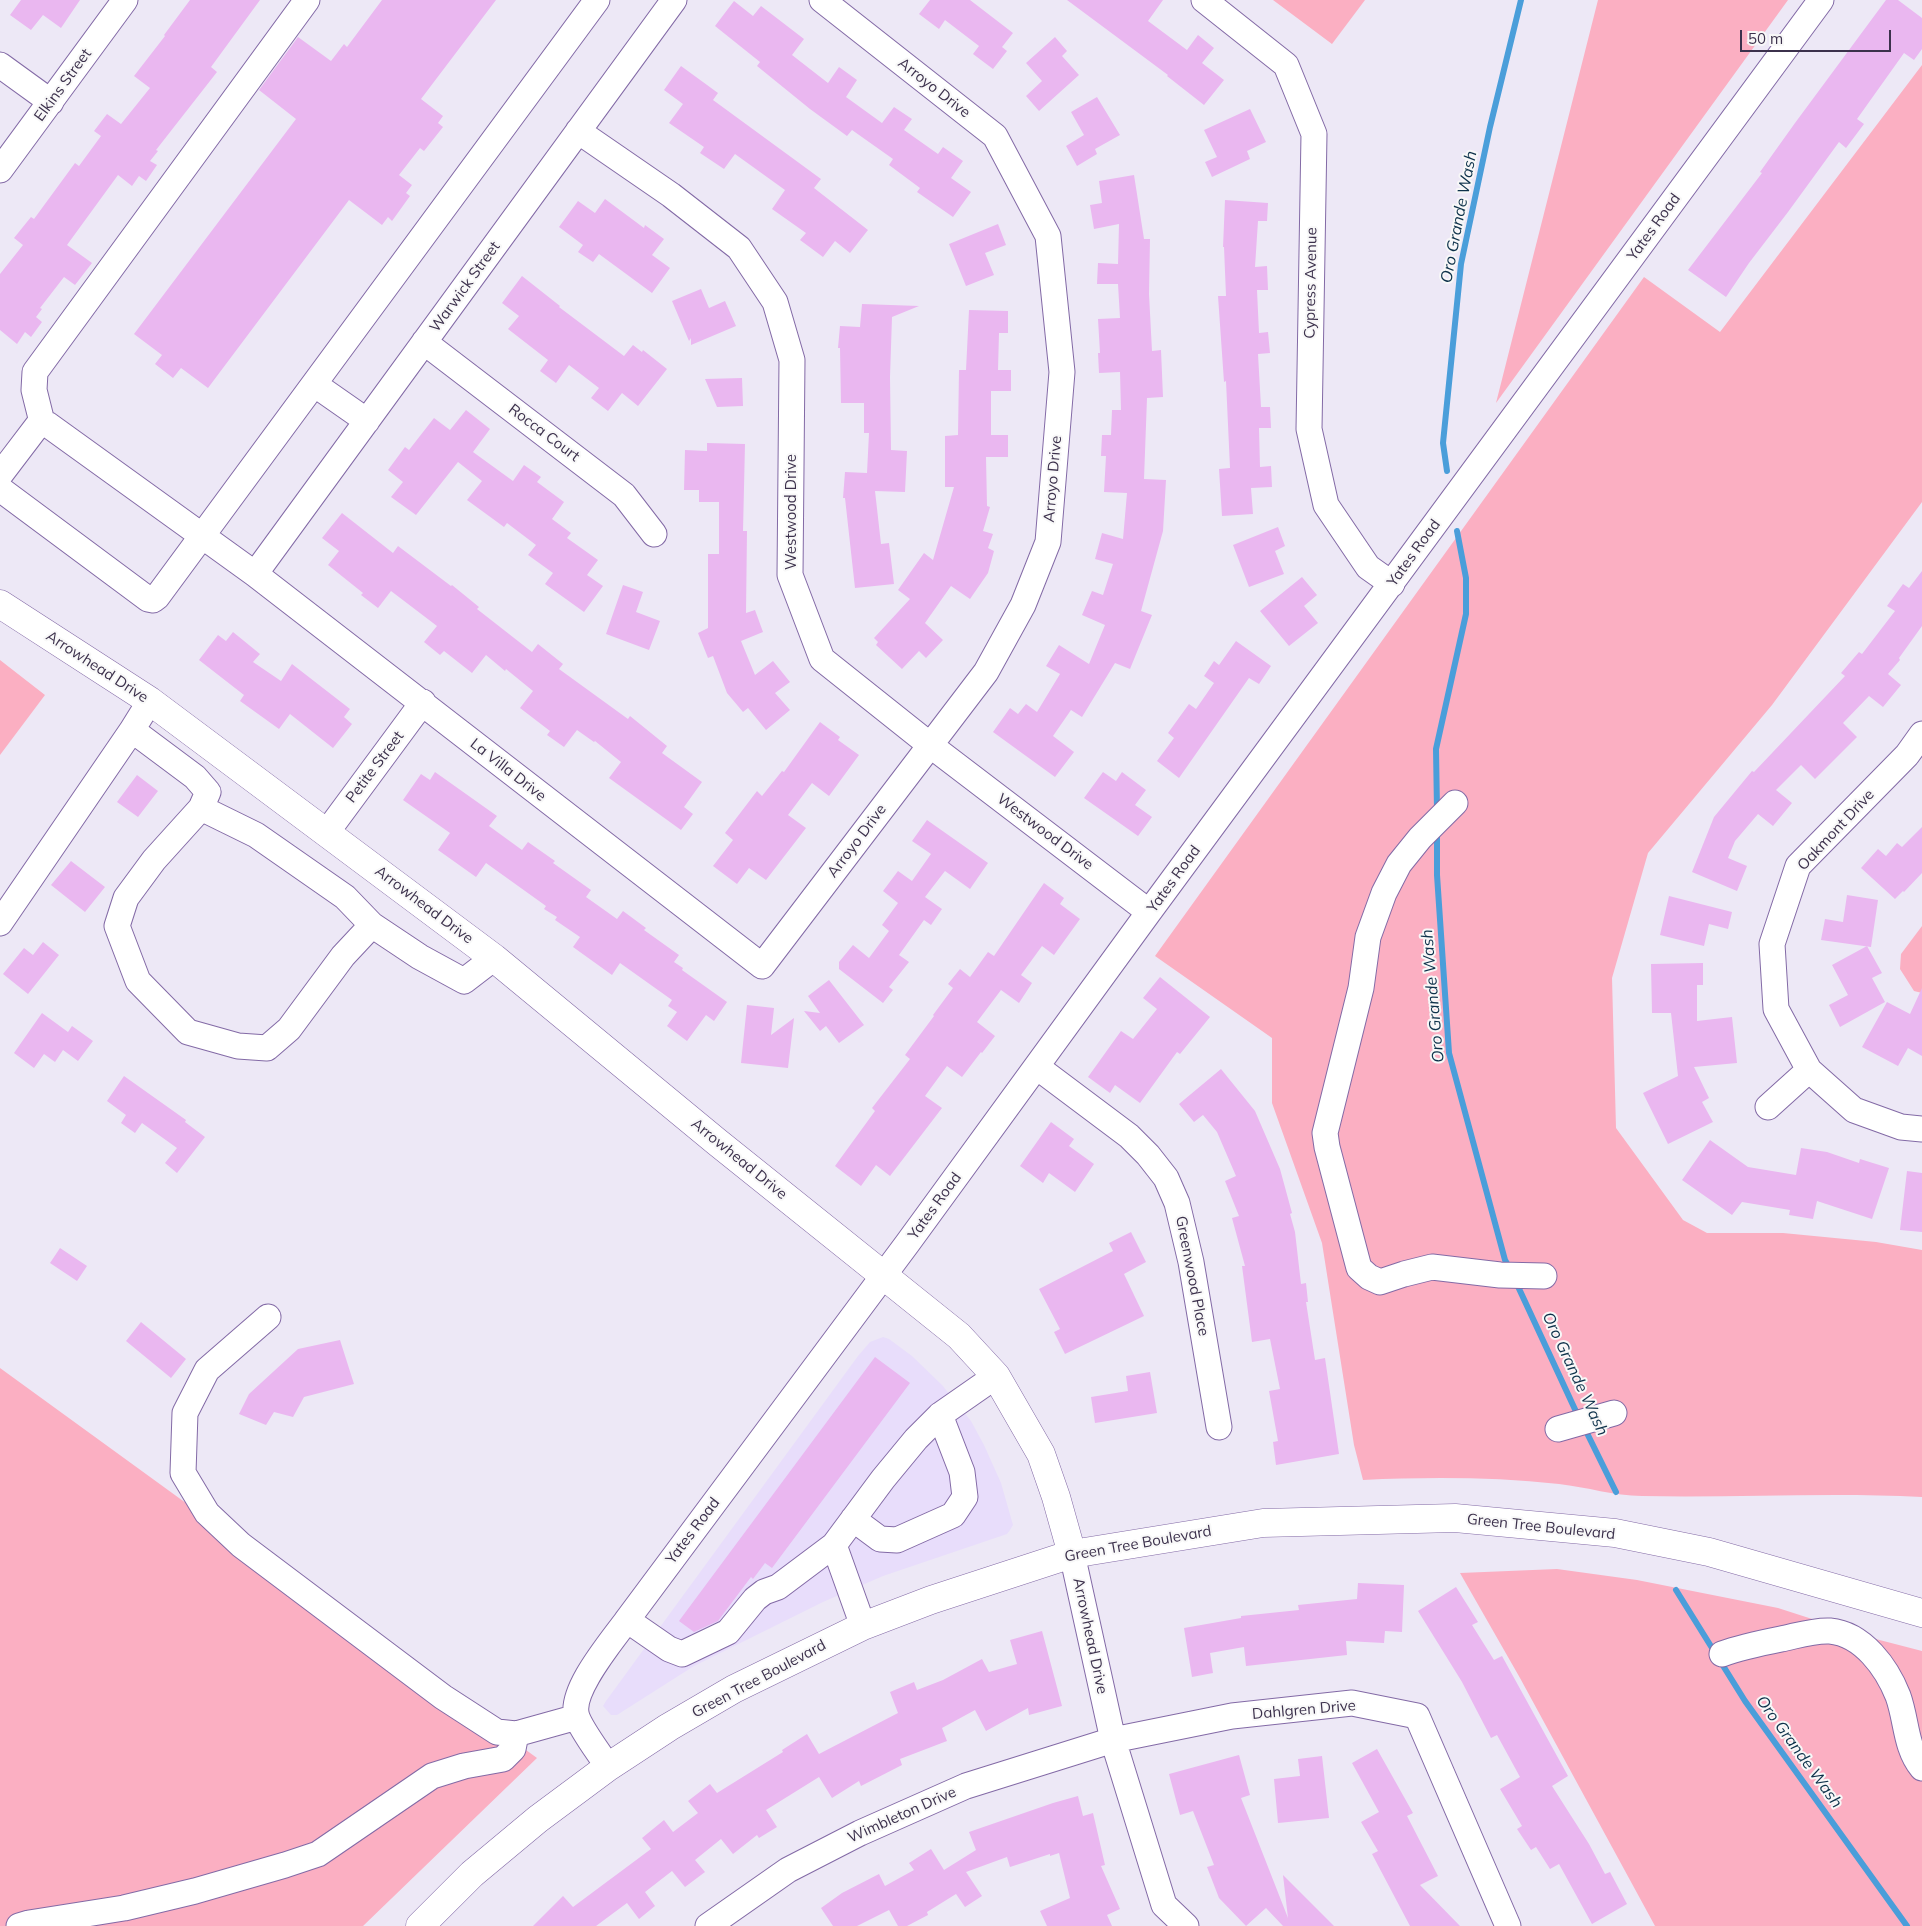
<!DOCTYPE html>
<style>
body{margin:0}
#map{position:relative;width:1922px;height:1926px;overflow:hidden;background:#ede8f6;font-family:Mulish,sans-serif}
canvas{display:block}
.scale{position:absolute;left:1740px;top:30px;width:151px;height:22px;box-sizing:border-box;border:2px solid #3c314c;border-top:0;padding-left:6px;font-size:15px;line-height:18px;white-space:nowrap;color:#3c314c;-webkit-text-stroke:4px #f8f8f8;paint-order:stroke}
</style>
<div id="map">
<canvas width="1922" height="1926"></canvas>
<div class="scale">50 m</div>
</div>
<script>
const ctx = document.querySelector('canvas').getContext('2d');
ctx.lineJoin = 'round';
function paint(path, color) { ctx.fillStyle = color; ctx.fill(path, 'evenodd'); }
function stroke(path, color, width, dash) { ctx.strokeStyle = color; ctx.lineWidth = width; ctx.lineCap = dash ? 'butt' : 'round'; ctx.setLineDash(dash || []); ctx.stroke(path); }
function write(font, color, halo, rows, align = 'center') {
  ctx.font = font + ' Mulish,sans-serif'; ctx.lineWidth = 4; ctx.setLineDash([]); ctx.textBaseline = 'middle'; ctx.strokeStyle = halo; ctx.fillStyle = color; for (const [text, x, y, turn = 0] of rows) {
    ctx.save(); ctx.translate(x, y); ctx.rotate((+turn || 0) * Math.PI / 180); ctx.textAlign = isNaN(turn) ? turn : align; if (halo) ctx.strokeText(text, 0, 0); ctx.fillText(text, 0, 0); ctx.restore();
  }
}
paint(new Path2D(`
 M883,1337L889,1339L912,1356L942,1385L971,1421L984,1445L1001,1483L1013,1525L1010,1530L1007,1534L883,1576L823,1602L694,1666L617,1715H611L603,1706L606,1701L858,1356L870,1342Z`), '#e8ddfb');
paint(new Path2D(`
 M1273,0H1365L1332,44Z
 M1598,0H1788L1496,403Z
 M1922,65V502L1772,705L1648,853L1612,978L1616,1128L1683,1220L1707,1233H1783L1876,1242L1922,1250V1497C1829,1492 1735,1498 1642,1496C1614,1496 1587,1487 1559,1484C1494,1477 1428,1477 1363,1480L1354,1445L1322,1243L1272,1103V1038L1155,956L1644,277L1720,332Z
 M0,660L45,695L0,755Z
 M1922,926V993L1914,991L1900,969L1901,954Z
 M0,1368L537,1758L363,1926H0Z
 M1557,1569L1637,1580L1778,1608L1868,1637L1922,1651V1926H1655L1520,1678L1460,1573Z`), '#fbafc2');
stroke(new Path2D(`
 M1447,471L1443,443L1461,264L1490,127L1521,0
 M1437,810L1436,749L1466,614V578L1457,531
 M1437,830V875L1449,1053L1505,1260L1510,1269
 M1515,1280L1579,1418
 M1584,1427L1616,1492
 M1676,1590L1745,1701L1907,1926`), '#4a9eda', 6);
paint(new Path2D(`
 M21,0H80L61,28L43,15L31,30L10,15Z
 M190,0H260L211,67L217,72L156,150L158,151L150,161L157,165L146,181L139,176L132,186L118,175L67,245L92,263L75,285L64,277L40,308L42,309L36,317L42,322L31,337L25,332L17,344L0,330V274L23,245L14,238L31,217L34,219L75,163L79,166L101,136L94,131L107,114L121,124L150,88L134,76L165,36L164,35Z
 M382,0H496L421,99L443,116L438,123L443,127L424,151L420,148L399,175L412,185L406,193L410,196L392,221L388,217L382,225L349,200L208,388L181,368L173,378L155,364L162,355L134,334L296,119L259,90L298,37L331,61L344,44L347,47Z
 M930,0H970L1013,33L1002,47L1007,51L993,69L973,54L979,46L945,20L939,29L919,14Z
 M1067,0H1163L1148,21L1187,50L1198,35L1214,48L1202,63L1224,80L1204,105L1167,76L1168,75Z
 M1886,0H1898L1922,18V49L1914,60L1904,53L1857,119L1864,124L1846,148L1839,142L1788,212L1749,263L1726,297L1688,270L1762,173L1760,172L1795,123Z
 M734,1L753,16L761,6L804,39L792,55L828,83L839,67L857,80L846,97L882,123L894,107L912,119L904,130L938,154L943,147L963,161L951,178L971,192L953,217L917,192L920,188L889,165L893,159L852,130L847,136L810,109L757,66L760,62L715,26Z
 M1055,37L1067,51L1062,56L1079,75L1039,111L1026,96L1042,81L1026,63Z
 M681,66L718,93L713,100L821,179L814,188L868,230L850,253L835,241L823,257L800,240L806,233L772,209L785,190L735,154L724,169L700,153L704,147L669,123L683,104L664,90Z
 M1097,97L1120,135L1095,149L1097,154L1077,166L1066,146L1084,135L1071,112Z
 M1250,109L1266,142L1247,151L1250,159L1212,177L1205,162L1217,157L1204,130Z
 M1134,175L1144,239H1150L1149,294L1152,351L1161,350L1163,397L1147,398L1144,479L1166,480L1163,531L1141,611L1152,615L1130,669L1115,663L1082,717L1071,710L1053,736L1074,752L1055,777L993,732L1010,708L1018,714L1026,704L1037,712L1060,674L1046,666L1059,645L1089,664L1105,625L1082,615L1092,591L1103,595L1113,564L1095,559L1102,533L1123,539L1127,493L1104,492L1106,456H1101L1102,435H1111L1112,410H1121L1120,372L1099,373L1098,353H1100L1098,319L1120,318L1118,284H1097L1098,263L1118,264L1119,224L1094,229L1090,205L1102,203L1099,181Z
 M605,199L644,228L645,225L664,239L652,255L670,268L652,293L599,254L593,262L578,252L583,245L559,227L578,201L595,213Z
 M1225,200L1268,203L1267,221H1258L1255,267L1267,266L1268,290H1257L1259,333L1268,332L1270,353L1258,354L1261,407H1270L1271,428H1259L1260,467L1271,466L1272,487L1251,488L1253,514L1222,516L1219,469L1230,468L1226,381L1224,382L1218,296H1226L1224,247H1223Z
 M998,224L1006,245L985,253L994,275L966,286L949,244Z
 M522,276L560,306L559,307L624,356L633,345L642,352L643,350L667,369L638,406L622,393L608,411L591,398L599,388L569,365L556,383L540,371L548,360L508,329L519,316L502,303Z
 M701,289L709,308L725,301L736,326L691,345V338L689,341L672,301Z
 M862,304L919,306L892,317L890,377L891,450L907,451L905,492L875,491L881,544L889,543L894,584L855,588L845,498H843L845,472L867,473L869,433H864V403H841L840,348H838L840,326L860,327Z
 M969,310L1008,311V333H999L998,370H1011V391H991V435H1008V457H986L987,506L990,507L983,531L993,534L988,548L994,551L988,573L970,599L951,586L925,623L943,640L926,658L919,651L902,669L876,645L878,642L874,638L910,599L898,590L924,553L933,560L954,487H945V436L958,435L959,370H966Z
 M742,378L743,406L717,407L705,379Z
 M466,410L490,429L473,452L513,481L524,465L541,477L537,482L564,502L552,519L571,533L567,538L598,560L587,575L603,586L584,612L545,584L553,573L528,555L536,545L507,523L504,527L467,500L482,481L458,462L416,515L391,497L403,482L388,470L405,447L409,450L434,418L450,430Z
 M707,443L745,444L743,531H747L746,613L755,610L763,632L741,641L755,675L773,661L790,682L775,693L790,710L766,730L748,708L743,712L727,693L713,656L708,658L698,633L708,628V554H719V502H699V490H684L685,450L707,451Z
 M342,513L393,553L398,546L451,586L452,585L479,607L477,609L532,652L538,644L563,664L559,669L628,719L630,716L667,746L662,753L702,782L684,807L693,814L681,830L609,778L621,762L595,741L594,742L577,730L564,747L547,735L550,731L520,708L533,691L506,669L505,671L486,655L472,673L444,651L440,655L424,642L437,626L391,591L378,608L361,595L363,593L328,565L339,551L322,538Z
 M1278,527L1285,546L1275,551L1284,574L1249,587L1233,545Z
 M1922,571V626L1899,658L1900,660L1888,674L1901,685L1883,707L1869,696L1843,723L1857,737L1815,779L1801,765L1776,790L1792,803L1773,826L1758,814L1735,841L1728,858L1747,866L1737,891L1692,872L1714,817L1752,771L1754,772L1845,676L1841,673L1859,652L1862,654L1895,611L1887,606L1903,584L1909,588Z
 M1302,577L1317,595L1304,606L1318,623L1289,646L1260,611Z
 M623,585L643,592L636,612L660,621L649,650L606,634Z
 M233,632L260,654L253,662L281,681L292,664L350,709L344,717L352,724L333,748L290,714L279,729L240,701L244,695L199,660L218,635L226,641Z
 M1236,641L1271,666L1259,684L1249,678L1179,778L1157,761L1174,738L1168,733L1189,704L1196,709L1214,683L1204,676L1214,661L1219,665Z
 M820,722L840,737L838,740L859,755L829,796L812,783L788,815L806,828L766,880L749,868L737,884L713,866L733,840L725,833L757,791L762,796L782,771L784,772Z
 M435,772L497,816L489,826L522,850L528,842L555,861L553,863L591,890L586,897L617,919L623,911L646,928L644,930L679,955L674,962L683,968L682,970L727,1002L714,1021L706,1015L687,1041L667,1026L677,1012L668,1006L672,1000L620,963L612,975L573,947L580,937L555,920L557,917L544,909L546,906L486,863L476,877L438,850L450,833L403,800L421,774L430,780Z
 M1103,772L1116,781L1122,772L1146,790L1135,805L1152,817L1138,836L1084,798Z
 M137,775L158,791L138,817L117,802Z
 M927,820L988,863L970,889L945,871L925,897L942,909L931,925L924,920L899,955L909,962L889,987L893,990L883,1003L839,969V962L853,945L869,958L889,931L882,925L898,903L883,891L898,871L912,881L931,854L912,841Z
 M1922,827V873L1904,892L1903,891L1895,899L1861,868L1878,849L1886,856L1897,843L1902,847Z
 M71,861L105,887L85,912L51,885Z
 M1044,883L1064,898L1060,904L1080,919L1054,955L1042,946L1021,975L1032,983L1019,1003L1001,990L977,1022L995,1036L982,1053L981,1052L962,1077L947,1066L925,1096L942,1108L890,1176L876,1165L861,1186L835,1166L875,1111L872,1108L910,1059L905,1055L934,1016L933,1015L953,988L948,984L960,969L970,977L988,952L994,956Z
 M1847,895L1878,900L1871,947L1821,940L1825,919L1843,922Z
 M1669,896L1732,912L1728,929L1709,924L1704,946L1660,935Z
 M43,942L59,955L28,994L3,974L24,948L33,955Z
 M1867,946L1882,973L1872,978L1885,1002L1840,1027L1829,1005L1848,995L1832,965Z
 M1703,963V985H1697V1021L1732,1017L1737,1063L1694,1067L1709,1098L1702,1102L1713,1122L1668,1144L1643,1093L1678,1076L1671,1013H1652L1651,964Z
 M1160,977L1210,1017L1180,1054L1177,1052L1140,1103L1115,1085L1110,1093L1088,1077L1121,1031L1133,1039L1157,1009L1143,998Z
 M829,980L864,1025L839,1043L826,1026L820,1031L804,1011L820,1013L808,996Z
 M1922,988V1056L1908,1048L1898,1066L1862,1047L1887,1002L1910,1014Z
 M747,1005L774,1008L771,1035L794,1018L788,1068L741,1063Z
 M42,1013L68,1032L72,1026L93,1041L78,1061L63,1050L55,1062L44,1054L34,1068L14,1053Z
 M1221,1069L1255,1111L1280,1169L1292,1213L1290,1214L1295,1232L1301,1284L1306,1283L1308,1302H1306L1315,1360L1325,1358L1339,1454L1276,1465L1273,1442L1278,1441L1269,1391L1280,1389L1270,1339L1252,1342L1242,1266H1245L1232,1218L1239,1216L1225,1181L1236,1176L1217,1132L1203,1115L1194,1122L1179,1104Z
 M124,1076L186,1120L185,1122L205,1137L177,1173L165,1163L177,1148L142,1123L135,1133L121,1123L126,1115L107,1101Z
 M1051,1122L1074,1139L1069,1146L1094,1164L1075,1192L1049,1173L1043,1183L1020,1166Z
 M1710,1140L1748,1167L1796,1175L1801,1148L1827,1152L1859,1163L1860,1159L1889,1168L1872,1219L1817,1201L1813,1219L1789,1215L1790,1210L1742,1202L1732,1215L1682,1180Z
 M1907,1171L1922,1173V1232L1900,1230Z
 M1131,1232L1146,1262L1124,1274L1144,1316L1065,1354L1054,1332L1060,1329L1039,1289L1113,1251L1109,1243Z
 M60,1248L87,1266L77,1281L50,1263Z
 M141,1322L186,1359L171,1378L126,1341Z
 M340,1340L354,1384L304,1397L293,1417L274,1412L266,1425L239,1414L249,1394L298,1349Z
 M875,1357L910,1383L772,1568L765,1563L753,1579L751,1577L718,1621L694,1632L679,1621Z
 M1150,1372L1157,1413L1095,1423L1091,1397L1128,1391L1126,1376Z
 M1358,1583L1404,1585L1402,1632L1385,1631L1384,1643L1346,1641L1347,1655L1246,1666L1244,1647L1210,1653L1213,1673L1192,1677L1184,1628L1241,1618V1616L1299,1610L1298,1605L1357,1599Z
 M1456,1587L1478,1622L1472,1625L1494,1660L1502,1656L1568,1776L1552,1786L1589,1844L1605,1874L1610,1872L1627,1904L1592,1924L1559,1864L1550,1869L1536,1847L1531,1850L1517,1829L1522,1826L1500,1789L1520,1777L1497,1735L1491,1738L1462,1682L1418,1611Z
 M1042,1631L1062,1706L1029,1715L1028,1708L986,1731L975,1710L942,1728L947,1741L900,1759L902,1765L861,1786L859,1781L832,1798L819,1777L766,1810L777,1827L759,1838L757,1835L733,1854L721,1839L695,1860L705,1872L685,1887L672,1871L645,1892L655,1906L639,1919L627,1903L596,1926H533L563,1896L573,1907L651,1849L642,1838L664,1820L673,1832L698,1813L688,1801L710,1784L717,1793L783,1752L782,1750L807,1734L819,1754L898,1713L890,1692L914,1682L917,1690L943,1680L982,1659L989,1672L1017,1664L1010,1640Z
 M1377,1749L1413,1813L1407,1816L1438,1876L1420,1885L1460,1926H1410L1372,1854L1378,1851L1361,1822L1379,1812L1352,1763Z
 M1239,1755L1250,1795L1241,1798L1288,1918L1283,1875L1334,1926H1283L1266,1908L1246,1926L1219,1898L1207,1867L1214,1865L1193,1811L1180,1815L1169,1774Z
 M1322,1756L1329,1818L1278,1823L1274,1779L1300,1776L1298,1759Z
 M1078,1796L1083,1816L1093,1813L1105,1865L1101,1866L1120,1909L1107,1915L1112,1926H1047L1040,1911L1070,1898L1059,1853L1050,1856V1854L1010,1867L1007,1857L966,1872L982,1896L965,1907L956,1894L927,1912L928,1915L907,1926H898L889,1910L857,1926H833L821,1908L842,1893L879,1874L885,1886L914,1870L909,1863L931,1849L944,1870L976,1850L969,1832L1053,1803Z`), '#eab7f0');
const minor = new Path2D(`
 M1204,0L1286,65L1314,134L1309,429L1326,505L1368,567L1392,584
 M0,65L51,102
 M578,131L671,195L739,248L775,302L792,360L790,575L822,659L930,745L1149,912
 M0,170L125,0
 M424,342L624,495L654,534
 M314,384L367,421
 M42,422L34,390L35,372L307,0
 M0,475L38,425L42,422L47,424L255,574L762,966L986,672L1023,605L1048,542L1062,372L1048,236L995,136L822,0
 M0,489L148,599L153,600L157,597L597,0
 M255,574L674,0
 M150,701L132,730L195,777L208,792L201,808L154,860L126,898L117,926L138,981L188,1032L238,1046L267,1048L289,1029L343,956L372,925L420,957L464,981L494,958
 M1922,734L1907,755L1798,866L1772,944L1776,1009L1809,1070L1854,1110L1901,1127L1922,1129
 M1455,803L1420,838L1399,864L1384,893L1368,937L1361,988L1325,1133L1327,1147L1359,1268L1369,1277L1380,1282L1404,1274L1432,1267L1500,1275L1544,1276
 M201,808L256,835L345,897L372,925
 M327,832L423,702
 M0,923L132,730
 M1037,1067L1129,1136L1148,1155L1166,1178L1177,1203L1191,1262L1219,1427
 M1768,1107L1809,1070
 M268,1317L207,1370L185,1413L183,1473L207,1513L241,1545L443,1697L497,1732L516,1734L577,1717
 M1558,1429L1614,1413
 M853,1519L880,1539L897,1540L953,1515L965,1497L962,1472L940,1415
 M834,1545L863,1626
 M1072,1554L1113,1740L1164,1905L1186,1926
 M627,1620L669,1649L682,1654L728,1632L755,1599L764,1592L778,1587L834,1545L883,1479L916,1439L940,1415L996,1376
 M1722,1654C1741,1647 1761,1643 1781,1639C1796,1636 1814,1630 1830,1631C1863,1634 1887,1668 1898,1696C1907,1721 1905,1747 1922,1768
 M608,1767C600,1754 582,1731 577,1717C568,1692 612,1641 627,1620L907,1244L1149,912L1821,0
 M19,1926L29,1923L124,1908L195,1891L285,1865L318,1854L432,1776L464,1766L503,1759L513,1749L516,1734
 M708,1926L788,1870L860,1833L966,1786L1113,1740L1232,1716L1352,1703L1417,1716L1508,1926`);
const major = new Path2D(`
 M0,604L150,701L494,958L717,1142L959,1336L996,1376L1041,1454L1056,1497L1072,1554
 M420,1926L472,1874L538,1819L608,1767L669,1727L734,1689L863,1626L931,1600L1072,1554L1263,1523L1455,1518L1615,1533L1709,1552L1922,1613`);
stroke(minor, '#836aa6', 27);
stroke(major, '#836aa6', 29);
stroke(minor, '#fff', 25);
stroke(major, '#fff', 28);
write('15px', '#3c314c', '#f8f8f8', [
 ["Elkins Street",63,85,-54],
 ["Arroyo Drive",934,88,38],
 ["Yates Road",1654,227,-54],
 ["Cypress Avenue",1311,283,-89],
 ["Warwick Street",465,287,-54],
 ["Rocca Court",544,433,37],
 ["Arroyo Drive",1053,479,-85],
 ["Westwood Drive",791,512,-90],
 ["Yates Road",1414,553,-54],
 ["Arrowhead Drive",97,667,33],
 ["Petite Street",375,767,-53],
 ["La Villa Drive",508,770,38],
 ["Oakmont Drive",1836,830,-47],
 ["Westwood Drive",1045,832,37],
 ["Arroyo Drive",857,841,-53],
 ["Yates Road",1174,879,-54],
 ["Arrowhead Drive",424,905,37],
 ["Arrowhead Drive",739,1159,39],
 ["Yates Road",935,1206,-54],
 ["Greenwood Place",1192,1276,79],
 ["Green Tree Boulevard",1541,1527,6],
 ["Yates Road",693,1531,-53],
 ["Green Tree Boulevard",1138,1544,-10],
 ["Arrowhead Drive",1090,1636,78],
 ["Green Tree Boulevard",759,1679,-28],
 ["Dahlgren Drive",1304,1710,-5],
 ["Wimbleton Drive",902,1815,-24]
]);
write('italic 16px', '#0d314a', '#f8f8f8', [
 ["Oro Grande Wash",1459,217,-79],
 ["Oro Grande Wash",1433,996,-95],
 ["Oro Grande Wash",1575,1374,65],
 ["Oro Grande Wash",1799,1752,54]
]);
</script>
